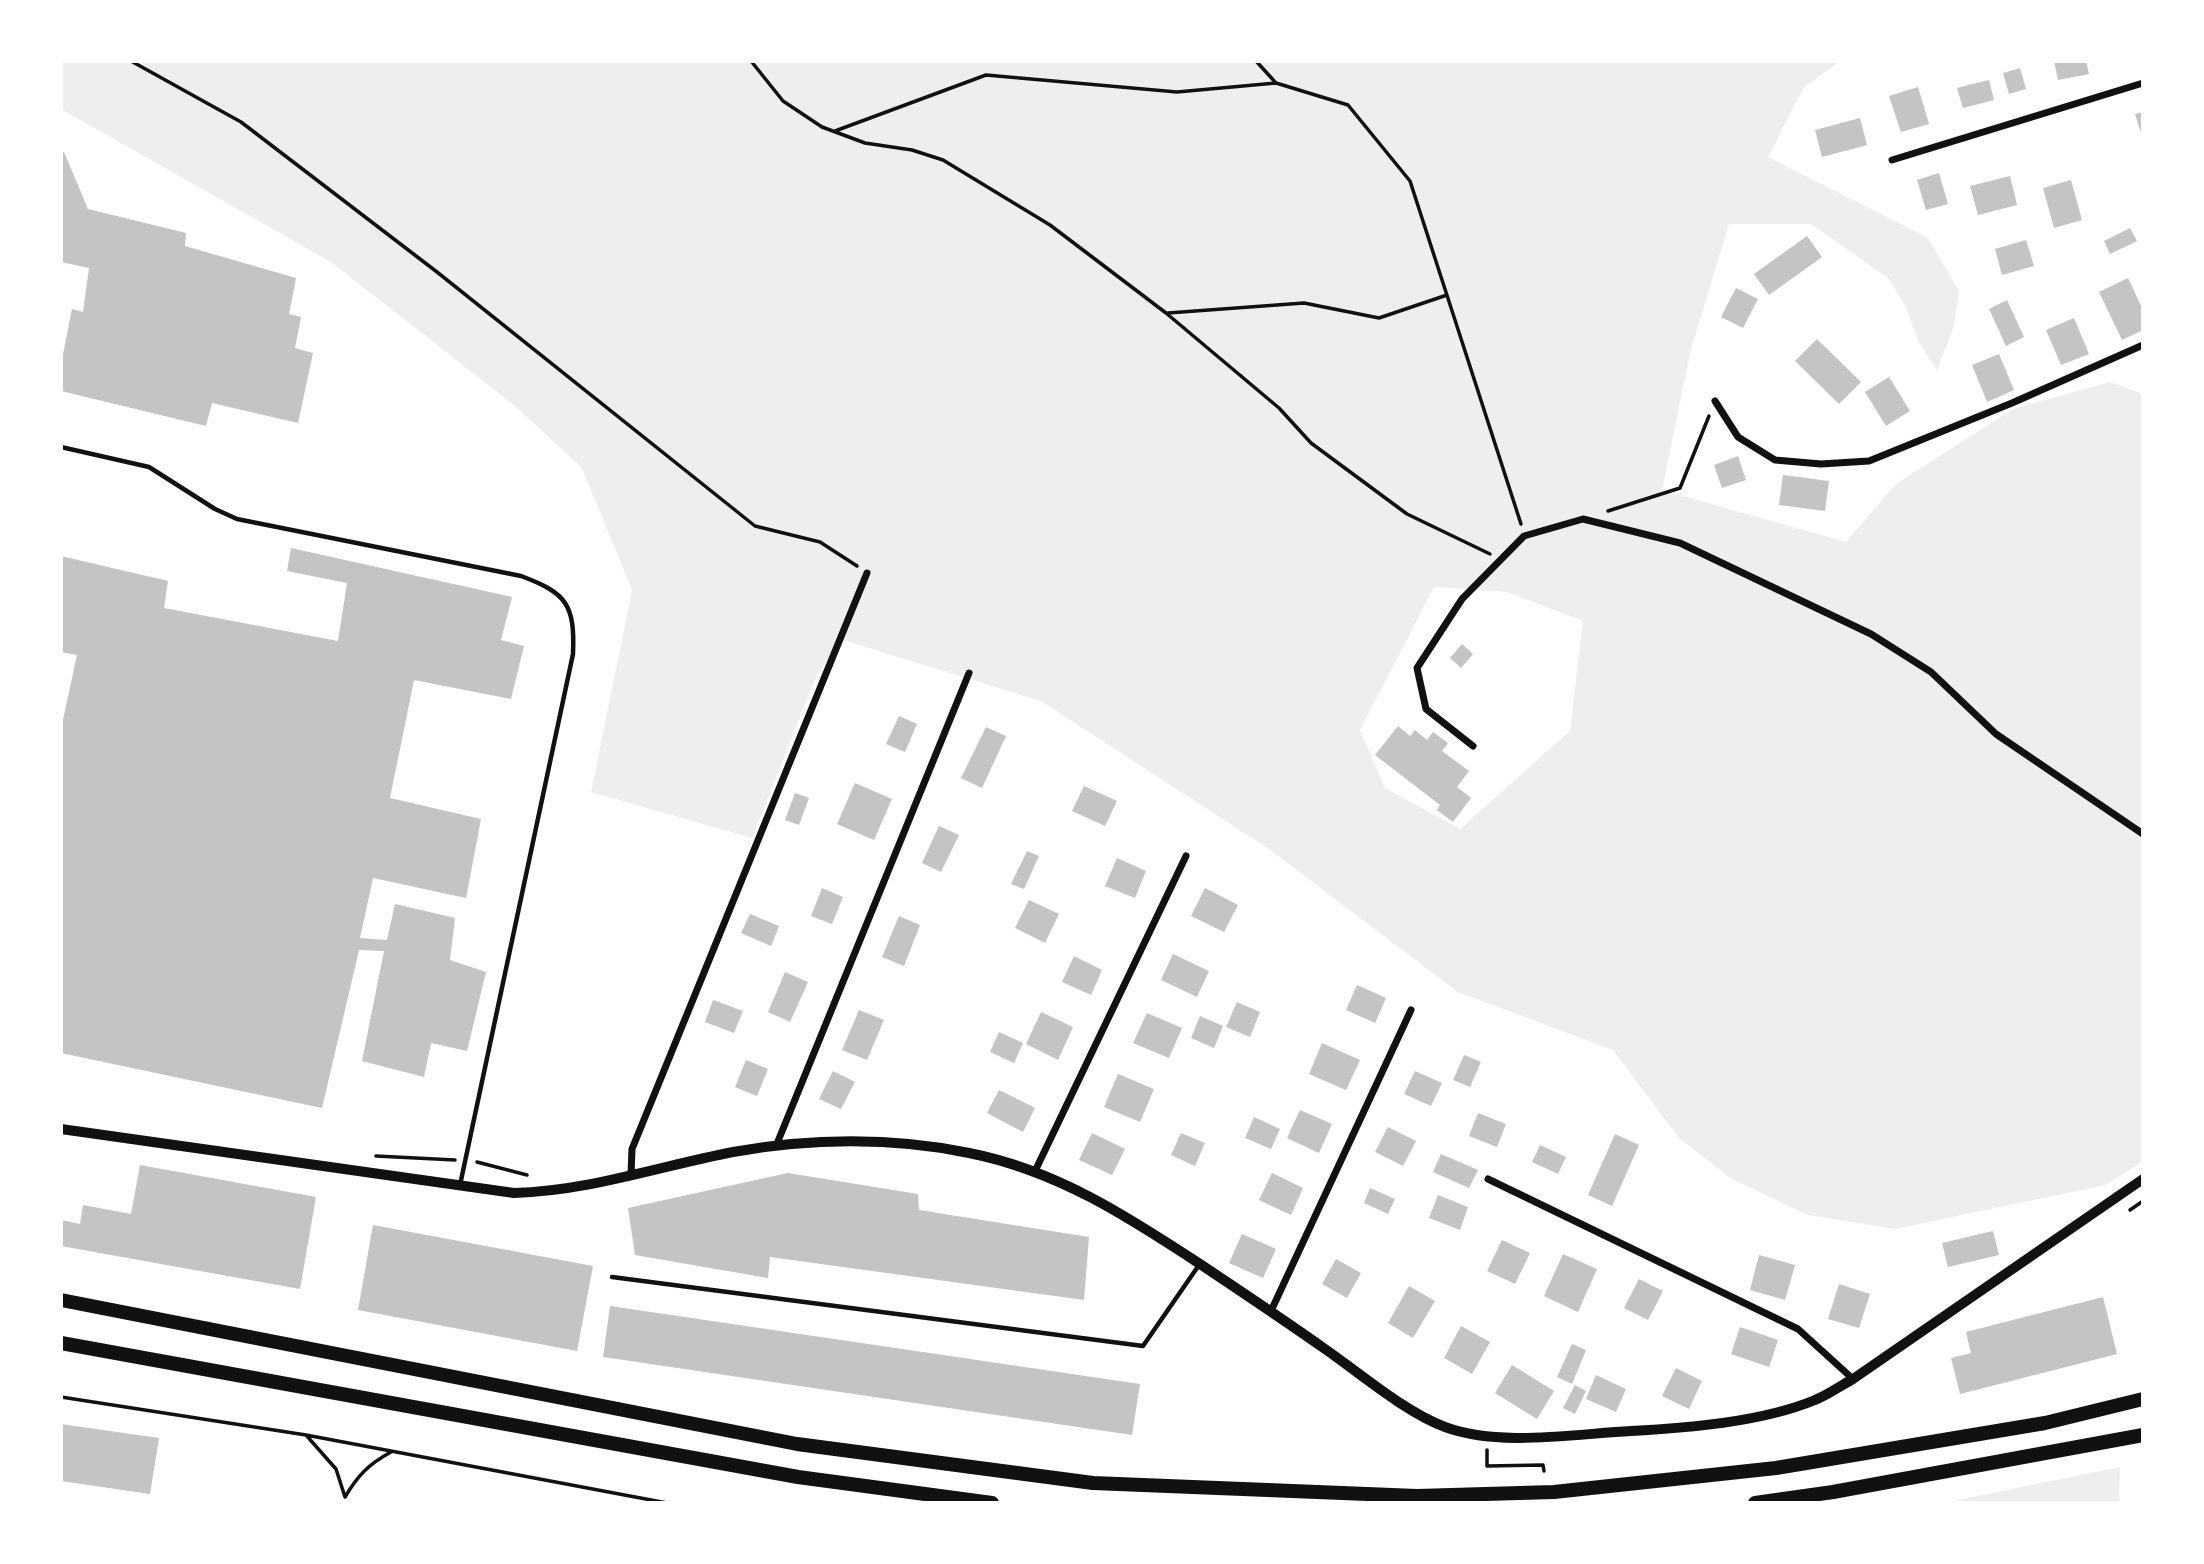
<!DOCTYPE html>
<style>
body{margin:0}
#map{position:relative;width:2204px;height:1564px;overflow:hidden;background:#fff;font-family:"Space Grotesk",sans-serif}
canvas{display:block}
.frame{position:absolute;inset:0;border:63px solid #fff;pointer-events:none}
</style>
<div id="map">
<canvas width="2204" height="1564"></canvas>
<div class="frame"></div>
</div>
<script>
const ctx = document.querySelector('canvas').getContext('2d');
ctx.lineJoin = 'round';
function paint(path, color) { ctx.fillStyle = color; ctx.fill(path, 'evenodd'); }
function stroke(path, color, width, dash) { ctx.strokeStyle = color; ctx.lineWidth = width; ctx.lineCap = dash ? 'butt' : 'round'; ctx.setLineDash(dash || []); ctx.stroke(path); }
paint(new Path2D(`
 M61,61H1840L1804,87L1768,157L1928,238L1959,291L1954,325L1937,371L1918,341L1906,307L1888,278L1811,224H1729L1691,349L1662,490L1846,542L1896,484L2013,409L2110,382L2143,394V1161L2106,1185L1895,1229L1808,1215L1732,1179L1679,1138L1613,1050L1458,992L1269,849L1041,701L843,640L817,674L752,838L591,792L632,590L582,468L514,405L331,262L61,109ZM1434,587L1507,592L1583,621L1570,731L1460,829L1385,788L1360,730Z
 M2120,1467L2119,1503H1943Z`), '#eee');
paint(new Path2D(`
 M2054,61H2086L2089,74L2058,80Z
 M2020,68L2026,89L2009,94L2003,73Z
 M1989,80L1994,100L1963,108L1957,88Z
 M1918,87L1929,124L1901,132L1889,96Z
 M2143,112V136H2142L2135,114Z
 M1860,118L1867,145L1822,157L1815,130Z
 M64,152L88,209L186,233L185,246L296,278L289,314L301,317L295,348L313,353L298,423L212,403L206,426L61,391V365L72,309L83,312L89,268L61,262V153Z
 M1939,173L1948,204L1926,210L1917,180Z
 M2010,176L2017,205L1978,215L1970,186Z
 M2071,180L2082,220L2054,228L2043,188Z
 M2130,228L2137,241L2110,254L2104,241Z
 M1807,236L1822,257L1769,295L1754,274Z
 M2026,240L2034,266L2002,275L1995,249Z
 M2128,278L2143,310V330L2122,340L2099,292Z
 M1736,288L1758,299L1743,328L1721,317Z
 M2007,300L2024,337L2006,346L1989,309Z
 M2074,318L2089,354L2061,365L2046,330Z
 M1817,339L1861,382L1839,404L1795,361Z
 M1999,354L2014,390L1987,402L1972,365Z
 M1889,377L1910,411L1886,426L1865,392Z
 M1738,456L1746,480L1722,488L1714,465Z
 M1783,475L1829,481L1825,511L1779,505Z
 M291,548L512,597L501,640L524,646L511,699L414,680L390,798L481,819L466,898L373,878L360,938L387,940L395,904L455,918L450,960L486,972L467,1051L431,1043L424,1077L362,1061L384,951L359,950L322,1108L61,1053V729L77,655L61,652V556L168,581L164,608L338,641L347,583L287,571Z
 M1462,644L1473,654L1461,668L1450,658Z
 M899,716L917,724L905,752L886,744Z
 M1398,726L1410,736L1415,730L1427,740L1433,732L1448,743L1442,751L1469,771L1457,787L1471,798L1453,822L1437,810L1440,805L1375,755Z
 M986,727L1006,736L982,788L961,778Z
 M855,783L892,799L874,840L837,824Z
 M1084,786L1117,801L1105,826L1072,811Z
 M795,793L809,798L799,825L785,820Z
 M939,826L959,835L941,872L922,863Z
 M1027,851L1039,856L1024,889L1011,884Z
 M1117,858L1146,871L1135,898L1105,886Z
 M822,888L843,897L832,924L811,916Z
 M1205,888L1238,905L1224,932L1191,916Z
 M1029,900L1059,914L1045,943L1015,928Z
 M750,914L779,926L771,946L741,933Z
 M899,916L920,925L904,966L882,957Z
 M1173,954L1209,971L1197,997L1161,980Z
 M1074,956L1102,970L1091,995L1062,982Z
 M785,972L808,982L790,1022L768,1012Z
 M1357,985L1386,998L1375,1023L1346,1010Z
 M713,1000L743,1011L734,1033L705,1022Z
 M1237,1002L1260,1012L1250,1037L1226,1027Z
 M859,1010L884,1020L867,1060L842,1050Z
 M1041,1012L1073,1027L1058,1060L1026,1044Z
 M1147,1013L1182,1028L1169,1058L1133,1043Z
 M1200,1016L1223,1026L1214,1048L1191,1038Z
 M999,1032L1023,1043L1014,1063L990,1052Z
 M1322,1043L1360,1060L1346,1090L1309,1074Z
 M1464,1055L1481,1062L1470,1087L1453,1080Z
 M746,1060L768,1069L757,1096L735,1087Z
 M833,1071L855,1082L841,1109L819,1099Z
 M1415,1071L1442,1083L1431,1106L1404,1094Z
 M1118,1074L1154,1089L1140,1122L1104,1107Z
 M999,1090L1035,1108L1023,1132L987,1113Z
 M1300,1110L1332,1124L1319,1153L1287,1138Z
 M1478,1113L1506,1124L1497,1147L1469,1136Z
 M1254,1117L1280,1129L1271,1149L1245,1138Z
 M1388,1127L1416,1141L1403,1166L1375,1152Z
 M1092,1133L1125,1149L1112,1175L1079,1160Z
 M1181,1133L1205,1143L1195,1166L1171,1155Z
 M1615,1134L1639,1145L1612,1206L1588,1195Z
 M1540,1145L1566,1157L1558,1174L1532,1162Z
 M1441,1154L1478,1170L1469,1188L1433,1172Z
 M140,1165L316,1197L300,1289L61,1246V1220L80,1224L83,1205L131,1214Z
 M788,1173L918,1194L919,1210L1089,1237L1084,1300L770,1257L768,1278L635,1255L628,1208Z
 M1272,1173L1303,1188L1291,1215L1259,1200Z
 M1370,1188L1395,1199L1388,1214L1364,1203Z
 M1438,1195L1468,1207L1460,1230L1429,1218Z
 M373,1225L593,1266L577,1351L358,1310Z
 M1993,1231L1999,1255L1948,1267L1942,1243Z
 M1242,1234L1276,1249L1263,1278L1229,1263Z
 M1502,1240L1530,1253L1515,1284L1487,1271Z
 M1563,1254L1597,1269L1578,1312L1544,1296Z
 M1759,1255L1795,1265L1785,1300L1750,1290Z
 M1336,1259L1361,1273L1347,1298L1322,1284Z
 M1639,1279L1663,1291L1648,1320L1624,1308Z
 M1839,1284L1870,1294L1859,1328L1828,1319Z
 M1409,1286L1435,1301L1413,1338L1388,1323Z
 M2103,1297L2117,1354L1960,1394L1951,1358L1971,1353L1966,1332Z
 M610,1306L1140,1384L1132,1435L603,1357Z
 M1461,1326L1490,1342L1472,1374L1444,1358Z
 M1740,1327L1778,1340L1769,1367L1731,1354Z
 M1572,1344L1586,1350L1572,1384L1557,1377Z
 M1512,1365L1554,1391L1537,1419L1495,1393Z
 M1676,1368L1702,1381L1689,1409L1662,1396Z
 M1596,1375L1626,1389L1616,1412L1586,1399Z
 M1575,1385L1586,1391L1575,1414L1563,1408Z
 M61,1424L159,1438L150,1494L61,1481Z`), '#c4c4c4');
stroke(new Path2D(`
 M131,61L241,122L437,272L755,526L820,542L857,566
 M751,61L783,101L822,127L865,143L912,150L943,160L1050,225L1166,313L1279,408L1311,443L1407,514L1490,554
 M1256,61L1276,83L1348,105L1410,181L1521,524
 M835,131L986,75L1177,92L1276,83
 M1168,313L1304,303L1379,318L1447,295
 M1608,511L1680,488L1709,416
 M376,1156L455,1160
 M477,1162L527,1175
 M2130,1210L2143,1201
 M61,1397L306,1435
 M1487,1450V1466L1543,1465L1544,1471
 M391,1452C369,1464 358,1475 345,1497L336,1469L306,1435L667,1503`), '#111', 3.5);
stroke(new Path2D(`
 M61,447L149,467L215,509L237,519L521,576C567,593 575,605 573,654L460,1185
 M612,1277L1143,1346L1199,1265`), '#111', 4.5);
stroke(new Path2D(`
 M1892,160L2143,83
 M1715,401L1738,437L1775,460L1821,464L1869,461L2012,403L2143,345
 M1473,746L1426,709L1417,668L1462,599L1524,536L1583,519L1680,543L1871,634L1931,672L1996,734L2143,834
 M776,1146L969,673
 M1036,1169L1186,856
 M631,1175L632,1149L867,573
 M1488,1179L1798,1329L1853,1379
 M1271,1311L1411,1010`), '#111', 7);
stroke(new Path2D(`
 M61,1129L514,1193C589,1191 660,1166 733,1152C809,1138 893,1137 969,1153C1056,1170 1127,1216 1200,1264C1242,1292 1284,1320 1325,1349C1361,1374 1405,1412 1445,1427C1499,1447 1574,1434 1631,1431C1688,1428 1762,1422 1815,1400C1828,1395 1840,1386 1853,1379L2143,1179`), '#111', 10);
stroke(new Path2D(`
 M61,1300L797,1444L1093,1483L1417,1496L1554,1492L1776,1468L2045,1423L2143,1399
 M61,1343L798,1477L992,1503
 M1755,1503L1833,1492L2143,1435`), '#111', 14);
</script>
